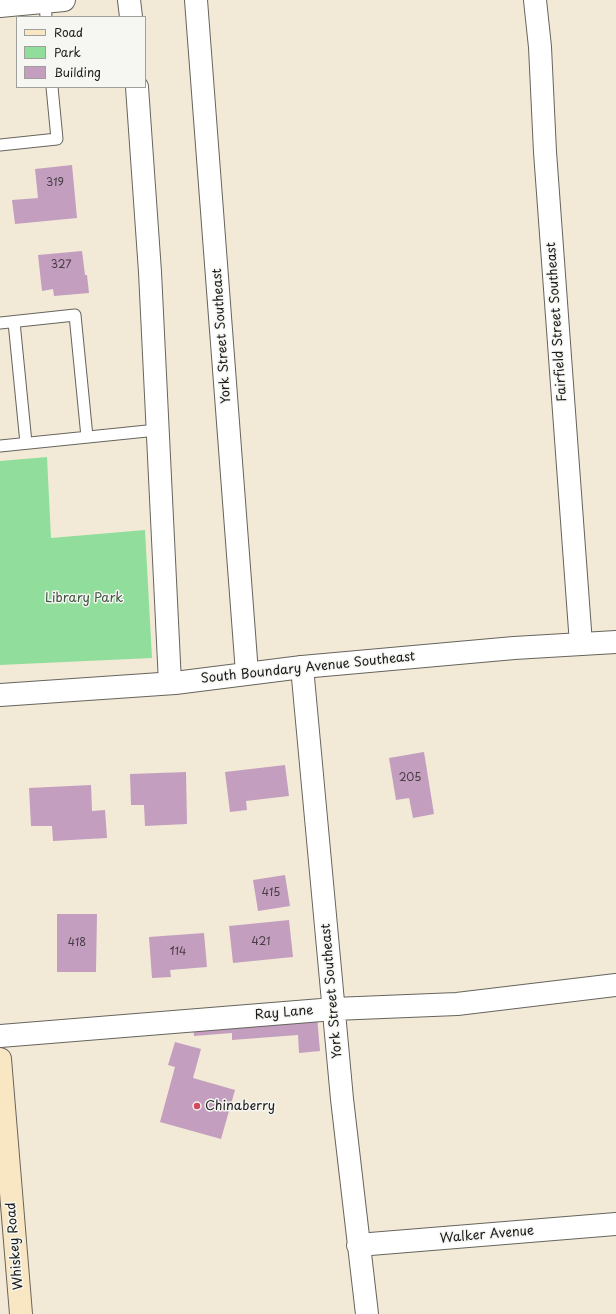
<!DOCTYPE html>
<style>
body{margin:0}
#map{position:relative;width:616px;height:1314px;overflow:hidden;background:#f2ead7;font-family:"Playpen Sans",sans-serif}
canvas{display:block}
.legend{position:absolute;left:16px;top:16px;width:130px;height:72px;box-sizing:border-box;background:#f6f6f2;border:1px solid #9f9f9c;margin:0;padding:5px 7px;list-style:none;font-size:12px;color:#1c1c1c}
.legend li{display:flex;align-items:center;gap:8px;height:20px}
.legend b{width:20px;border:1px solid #9f9f9c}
</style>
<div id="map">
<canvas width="616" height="1314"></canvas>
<ul class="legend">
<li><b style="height:5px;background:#f9e7c3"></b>Road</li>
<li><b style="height:11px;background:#91de9c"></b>Park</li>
<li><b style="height:11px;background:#c39ebe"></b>Building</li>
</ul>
</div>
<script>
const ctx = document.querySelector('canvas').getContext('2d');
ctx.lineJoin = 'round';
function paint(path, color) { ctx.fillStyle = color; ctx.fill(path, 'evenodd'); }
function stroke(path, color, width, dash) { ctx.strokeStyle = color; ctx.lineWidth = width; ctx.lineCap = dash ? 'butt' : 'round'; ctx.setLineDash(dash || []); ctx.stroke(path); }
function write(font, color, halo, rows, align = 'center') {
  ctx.font = font + ' "Playpen Sans",sans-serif'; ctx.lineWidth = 3; ctx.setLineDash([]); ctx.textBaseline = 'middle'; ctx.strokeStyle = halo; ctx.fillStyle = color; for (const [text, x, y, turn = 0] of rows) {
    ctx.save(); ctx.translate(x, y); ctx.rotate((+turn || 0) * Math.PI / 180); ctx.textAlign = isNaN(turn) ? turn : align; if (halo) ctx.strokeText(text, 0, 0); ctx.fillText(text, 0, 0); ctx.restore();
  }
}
paint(new Path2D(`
 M47,457L51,538L145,530L152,658L0,665V461Z`), '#91de9c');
paint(new Path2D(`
 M72,165L77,218L15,224L12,200L38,198L35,169Z
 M82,251L85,275H87L89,293L54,296L53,289L42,291L38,255Z
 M424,752L434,814L413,818L409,798L396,800L389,758Z
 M285,765L289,796L246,801L247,810L230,812L225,772Z
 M186,772L187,824L145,826L144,805H131L130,774Z
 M91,785L92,811L105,810L107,838L53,841L52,826H31L29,788Z
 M285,875L290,906L258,911L253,880Z
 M57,914H97L96,972H57Z
 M289,920L293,957L233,963L229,926Z
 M204,933L207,967L170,970L171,977L152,978L149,937Z
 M317,1016L320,1051L299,1053L298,1035L232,1040V1033L194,1036L193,1025Z
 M175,1042L201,1049L193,1078L235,1090L221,1139L160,1122L175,1067L168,1065Z`), '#c39ebe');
const service = new Path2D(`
 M45,2L46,17
 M0,145L57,139L52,87
 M14,322L26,443
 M0,323L75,315L87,437
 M0,446L157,430`);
const minor = new Path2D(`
 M129,0L131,17
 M196,0L247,673
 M535,0L540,47L545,152L581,644
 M0,6L64,0
 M137,87L150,272L170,683
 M302,667L342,1099L367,1314
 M0,1036L334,1009L457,1004L616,985
 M358,1245L616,1224`);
const tertiary = new Path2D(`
 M0,695L175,683L302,667L514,648L616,642`);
const secondary = new Path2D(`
 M0,1059L21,1314`);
stroke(service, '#67645d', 13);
stroke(minor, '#67645d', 24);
stroke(tertiary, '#67645d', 24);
stroke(secondary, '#67645d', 24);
stroke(service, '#fff', 11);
stroke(minor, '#fff', 22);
stroke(tertiary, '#fff', 22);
stroke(secondary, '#f9e7c3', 22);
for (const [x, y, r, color] of [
 [197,1106,4,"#d1495b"]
]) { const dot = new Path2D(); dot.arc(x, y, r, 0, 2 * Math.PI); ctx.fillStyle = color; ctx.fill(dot); stroke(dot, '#f6f6f2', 1.5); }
write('11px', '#463c44', null, [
 ["319",55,183],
 ["327",61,265],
 ["205",410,778],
 ["415",271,893],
 ["421",261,942],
 ["418",77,943],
 ["114",178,952]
]);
write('13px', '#1c1c1c', '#f6f6f2', [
 ["Fairfield Street Southeast",557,322,-94],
 ["York Street Southeast",222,336,-94],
 ["South Boundary Avenue Southeast",308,668,-6],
 ["York Street Southeast",332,991,-95],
 ["Ray Lane",284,1013,-5],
 ["Walker Avenue",487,1235,-5],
 ["Whiskey Road",15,1246,-95]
]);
write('13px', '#3f5642', '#f6f6f2', [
 ["Library Park",84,598]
]);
write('13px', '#1c1c1c', '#f6f6f2', [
 ["Chinaberry",205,1106]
], 'left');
</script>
